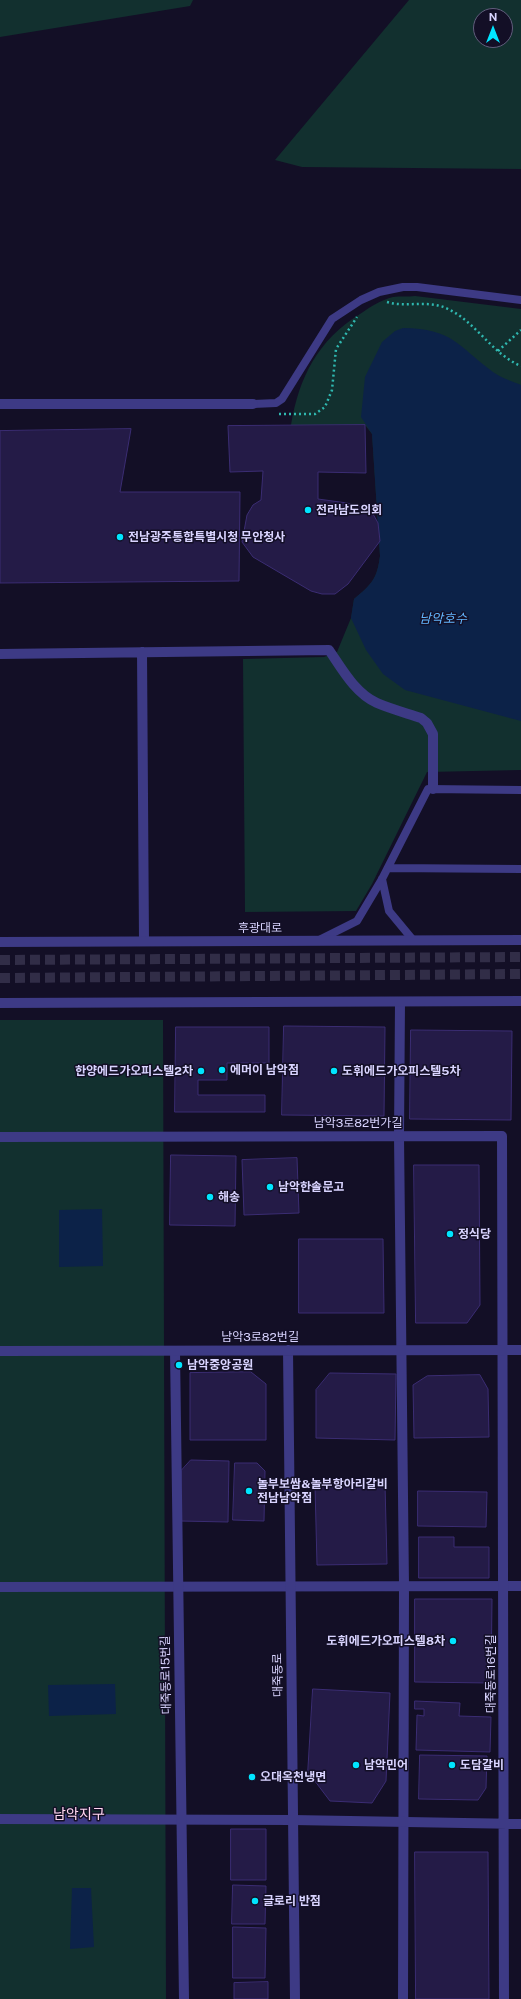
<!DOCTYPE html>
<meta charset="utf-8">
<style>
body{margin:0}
#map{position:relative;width:521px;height:1999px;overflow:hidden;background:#130f26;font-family:"Public Sans",sans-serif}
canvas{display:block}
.north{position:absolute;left:473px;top:8px;width:40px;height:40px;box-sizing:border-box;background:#130f26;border:1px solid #625e7d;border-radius:50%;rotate:0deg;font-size:11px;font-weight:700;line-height:16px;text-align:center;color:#d9d4ff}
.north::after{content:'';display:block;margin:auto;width:14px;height:18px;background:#00e5ff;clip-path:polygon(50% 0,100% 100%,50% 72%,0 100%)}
</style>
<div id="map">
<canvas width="521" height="1999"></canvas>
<div class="north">N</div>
</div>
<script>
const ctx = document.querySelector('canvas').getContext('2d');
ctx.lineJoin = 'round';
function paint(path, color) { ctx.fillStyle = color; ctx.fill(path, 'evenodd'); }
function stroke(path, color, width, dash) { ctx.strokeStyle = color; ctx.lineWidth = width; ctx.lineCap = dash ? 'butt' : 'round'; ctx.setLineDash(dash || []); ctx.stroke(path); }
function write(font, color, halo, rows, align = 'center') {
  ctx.font = font + ' "Public Sans","Noto Sans KR",sans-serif'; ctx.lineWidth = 3; ctx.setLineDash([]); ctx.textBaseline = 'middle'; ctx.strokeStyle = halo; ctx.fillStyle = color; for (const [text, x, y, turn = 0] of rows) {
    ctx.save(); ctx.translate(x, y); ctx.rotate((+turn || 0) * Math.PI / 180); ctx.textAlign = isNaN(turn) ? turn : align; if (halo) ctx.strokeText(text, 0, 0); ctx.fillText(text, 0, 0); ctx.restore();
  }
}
paint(new Path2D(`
 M0,0H193L190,6L0,37Z
 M409,0H521V169L302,167L275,160ZM481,16H505V40H481Z
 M415,296L521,309V770L427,772L372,884L356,911L245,912L243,659L324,657L337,652L351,618L354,599C372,584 377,579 380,556L372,434L365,425H291C299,377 318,340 360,314C370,307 381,300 393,297C400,296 408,297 415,296Z
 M0,1020H163L166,1999H0Z`), '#12302f');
paint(new Path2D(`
 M403,328C453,329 457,345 493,372C501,378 512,381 521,385V721L405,690L383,674L366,650L351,618L354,599C372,584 377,579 380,556L372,434L361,417L365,377L382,342L395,331Z
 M102,1209L103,1266L59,1267V1210Z
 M115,1684L116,1714L49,1716L48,1685Z
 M72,1888H91L94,1947L70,1949Z`), '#0c2248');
const building = new Path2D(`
 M365,425L366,473L318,472V499L347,503L361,507L373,514L378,523L380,541L348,584L335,594H322L311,591L253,557L242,542L247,515L253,505L261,500L263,471L230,472L228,426Z
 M131,429L120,492H240L239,581L0,583V431Z
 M284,1026L385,1027L384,1116L282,1115Z
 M176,1027H269V1063H227V1080H198V1095H265V1112H175Z
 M411,1030L512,1031L511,1120L410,1119Z
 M171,1155L236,1156L235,1226L170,1225Z
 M297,1158L299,1213L244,1215L242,1160Z
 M414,1165H479L480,1305L467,1323H416Z
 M299,1239H383L384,1313H299Z
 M251,1372L266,1384V1440H190V1373Z
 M330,1373L396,1374L395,1440L316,1438V1390Z
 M480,1375L488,1389L489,1437L414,1438L413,1385L427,1376Z
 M191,1460L229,1461L228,1522L180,1521L181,1471Z
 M235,1463H257L265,1471L264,1521L233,1520Z
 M385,1484L387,1564L317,1565L315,1485Z
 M418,1491L487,1492L486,1527L418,1526Z
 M419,1537H454V1547H489V1578H419Z
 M415,1599H492L491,1683L415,1682Z
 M313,1689L390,1693L386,1781L372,1803L330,1801L308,1772Z
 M415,1701L460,1703L459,1716L491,1717L490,1752L416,1750L417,1715L424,1716V1709H415Z
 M420,1755L487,1756L486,1788L478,1800L419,1799Z
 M231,1829H266V1880H231Z
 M415,1852H488L489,1999H416Z
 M233,1885L266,1886L265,1924H232Z
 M233,1927L266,1928L265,1978H233Z
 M268,1982V1999H234V1983Z`);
paint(building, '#241b47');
stroke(building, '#3b2d73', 1);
stroke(new Path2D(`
 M0,960L521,957
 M0,978L521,974`), '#312d47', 10, [10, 5]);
stroke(new Path2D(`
 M387,302C407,308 428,299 448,309C476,322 492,354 521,366
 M498,351L521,330
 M279,414H315L325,407L332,390L336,349L357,317`), '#2fb8b0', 2.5, [2, 3]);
stroke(new Path2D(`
 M253,404L276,403L282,399L332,319L361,300L379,292L403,287H417L521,300
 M388,868L521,869
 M382,879L389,911L413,940
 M319,940L357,921L382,879L428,789L521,790`), '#3d3a85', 8);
stroke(new Path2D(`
 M400,1002L399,1136L404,1586L403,1999
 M0,1587L521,1586
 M0,1819L293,1820`), '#3d3a85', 10);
stroke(new Path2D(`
 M0,404H253
 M142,652L144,941
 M0,654L329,650C342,669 355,693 377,703C391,709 406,713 421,718L427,723L433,734V789
 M0,1137L502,1136L504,1999
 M175,1351L184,1999
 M293,1820L521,1824`), '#3d3a85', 10);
stroke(new Path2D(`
 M0,942L521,940
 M0,1003L521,1001
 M288,1350L295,1999
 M0,1351L521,1350`), '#3d3a85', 10);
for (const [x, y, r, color] of [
 [308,510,4,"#00e5ff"],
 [120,537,4,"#00e5ff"],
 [222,1070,4,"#00e5ff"],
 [201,1071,4,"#00e5ff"],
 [334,1071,4,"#00e5ff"],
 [270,1187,4,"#00e5ff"],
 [210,1197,4,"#00e5ff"],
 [450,1234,4,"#00e5ff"],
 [179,1365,4,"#00e5ff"],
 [249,1491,4,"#00e5ff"],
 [453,1641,4,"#00e5ff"],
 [356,1765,4,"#00e5ff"],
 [452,1765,4,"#00e5ff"],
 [252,1777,4,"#00e5ff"],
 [255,1901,4,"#00e5ff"]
]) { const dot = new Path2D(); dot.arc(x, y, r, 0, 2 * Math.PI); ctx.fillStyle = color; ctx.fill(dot); stroke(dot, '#130f26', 1.5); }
write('bold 12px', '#d9d4ff', '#130f26', [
 ["전라남도의회",316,510],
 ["전남광주통합특별시청 무안청사",128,537],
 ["에머이 남악점",230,1070],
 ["한양에드가오피스텔2차",193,1071,"right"],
 ["도휘에드가오피스텔5차",342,1071],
 ["남악한솔문고",278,1187],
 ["해송",218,1197],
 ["정식당",458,1234],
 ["남악중앙공원",187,1365],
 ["놀부보쌈&놀부항아리갈비",257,1484],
 ["전남남악점",257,1498],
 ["도휘에드가오피스텔8차",445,1641,"right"],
 ["남악민어",364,1765],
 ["도담갈비",460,1765],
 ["오대옥천냉면",260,1777],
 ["글로리 반점",263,1901]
], 'left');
write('12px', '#d9d4ff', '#130f26', [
 ["후광대로",260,928],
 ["남악3로82번가길",358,1123],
 ["남악3로82번길",260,1337],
 ["대죽동로16번길",491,1674,-90],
 ["대죽동로15번길",166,1675,-91],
 ["대죽동로",278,1675,-91]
]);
write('italic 13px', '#62b6ff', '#130f26', [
 ["남악호수",443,619]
]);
write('14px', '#ffd6f0', '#130f26', [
 ["남악지구",79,1815]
]);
</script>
